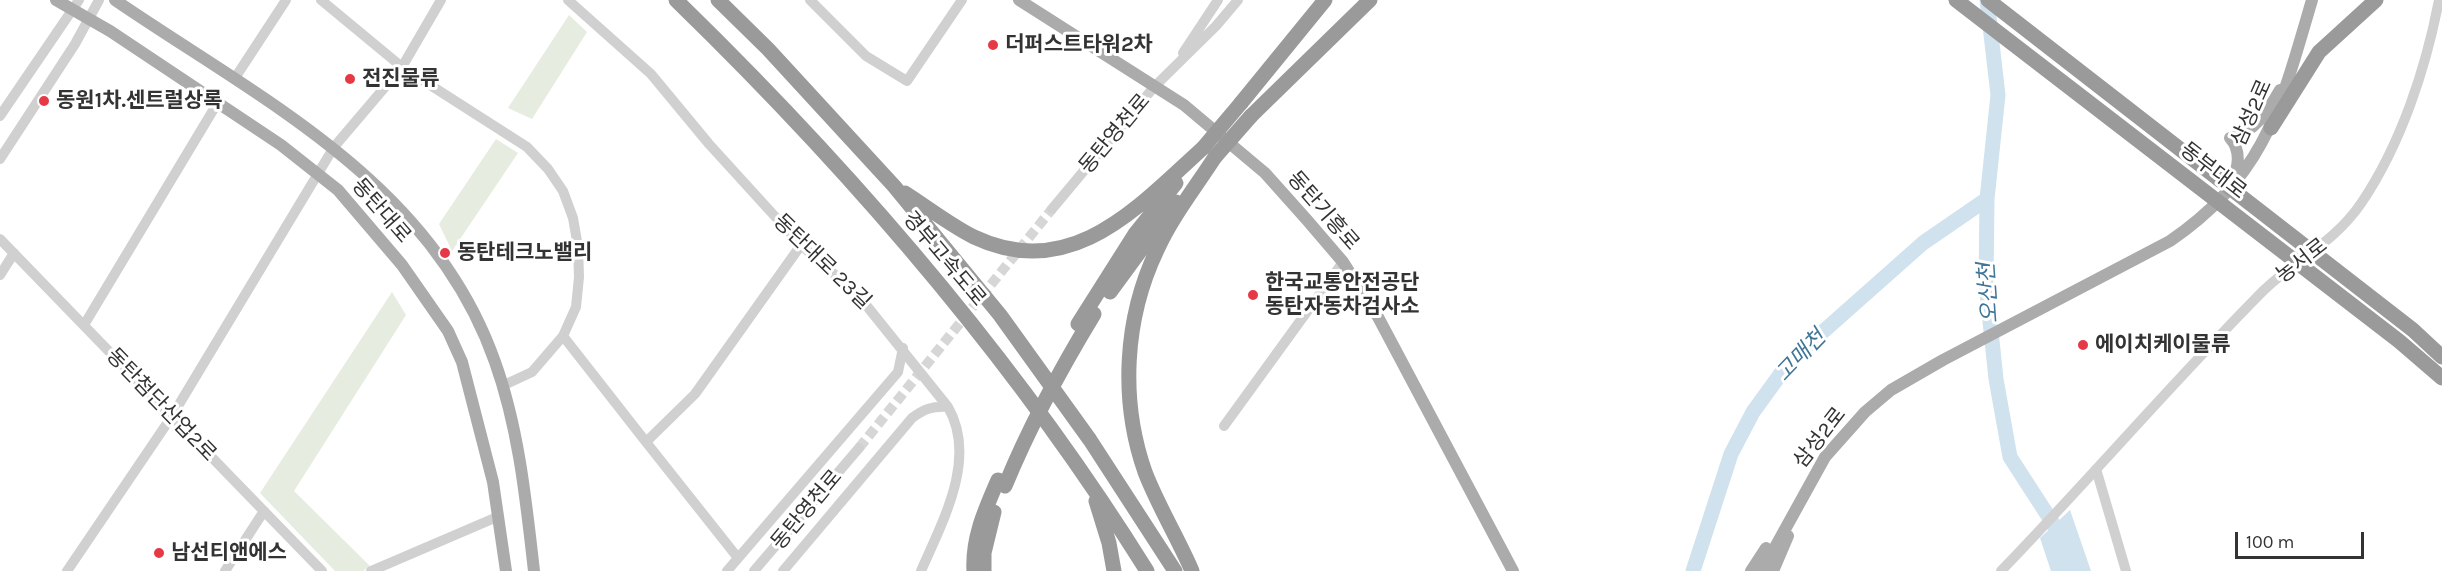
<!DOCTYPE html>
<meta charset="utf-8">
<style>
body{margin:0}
#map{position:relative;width:2442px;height:571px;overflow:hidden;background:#fff;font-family:Karla,sans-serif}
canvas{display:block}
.scale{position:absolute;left:2235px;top:532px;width:129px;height:27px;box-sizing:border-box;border:3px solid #333;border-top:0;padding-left:8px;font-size:18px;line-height:21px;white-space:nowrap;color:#333;-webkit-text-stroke:4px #fff;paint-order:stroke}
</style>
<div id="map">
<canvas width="2442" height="571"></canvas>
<div class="scale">100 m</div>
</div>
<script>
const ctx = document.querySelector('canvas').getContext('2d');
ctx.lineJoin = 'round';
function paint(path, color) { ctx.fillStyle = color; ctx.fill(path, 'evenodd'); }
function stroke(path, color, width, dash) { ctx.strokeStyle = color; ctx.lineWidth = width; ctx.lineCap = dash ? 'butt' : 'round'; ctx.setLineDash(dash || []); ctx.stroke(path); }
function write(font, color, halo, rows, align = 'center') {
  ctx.font = font + ' Karla,"Noto Sans KR",sans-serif'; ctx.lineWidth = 6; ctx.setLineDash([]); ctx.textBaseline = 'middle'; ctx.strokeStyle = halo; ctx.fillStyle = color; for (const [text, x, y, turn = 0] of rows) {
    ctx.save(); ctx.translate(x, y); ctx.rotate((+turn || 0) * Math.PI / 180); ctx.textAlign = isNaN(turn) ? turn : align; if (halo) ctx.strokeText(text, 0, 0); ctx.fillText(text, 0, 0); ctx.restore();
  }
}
paint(new Path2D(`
 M569,15L587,32L532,119L508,108Z
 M496,139L518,153L452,251L439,224Z
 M392,292L406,315L294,491L370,566L363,571H335L260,493Z`), '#e6ecdf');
paint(new Path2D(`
 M2070,510L2091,571H2051L2040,538Z`), '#cfe2ee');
stroke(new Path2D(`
 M1987,0L1998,95L1987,199L1986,283L1996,379L2010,457L2054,525L2069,571
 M1693,571L1731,454L1753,412L1790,361L1923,243L1987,199`), '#cfe2ee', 15);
stroke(new Path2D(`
 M859,448L1052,209`), '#d6d6d6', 10, [10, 5]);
stroke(new Path2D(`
 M321,0L402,67L527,147L548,169L563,191L573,218L578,247L579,277L576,307L563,336
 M568,0L651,74L709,144L801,245L858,295L948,407C978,459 942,522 921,571
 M810,0L866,56L907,81L962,0
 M1183,53L1218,0
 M235,78L286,0
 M0,116L79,0
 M0,159L75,44L99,0
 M1052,209L1154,87L1216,26L1238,0
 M0,239L322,571
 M0,275L14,253
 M84,325L218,102
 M502,386L532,372L563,336L646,442
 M1224,426L1343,262
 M2096,469L2126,571
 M738,558L646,442L695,394L801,245
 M67,571L172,416L334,147L402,67L441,0
 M225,571L264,511
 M371,571L497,517
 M727,571L898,372L903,348
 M754,571L859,448
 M783,571L912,418C924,409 932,406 948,407
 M2001,571C2089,480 2172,383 2261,293C2295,259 2333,245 2362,202C2401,144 2426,68 2439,0`), '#d0d0d0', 10);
stroke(new Path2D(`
 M56,0L110,31L281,145L338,190L402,265L448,331L462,362L493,482L506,571
 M115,0C261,100 432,182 495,362C519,429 526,501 534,571
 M1019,0L1184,105L1265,173L1307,220L1343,262L1378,317L1513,571
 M2232,183C2238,168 2242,151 2230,138C2255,132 2268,111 2280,90
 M1751,571L1766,548
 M1762,571L1825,457L1865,412L1891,390L1943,360L2170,241C2266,176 2281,105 2312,0
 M1773,571L1788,536`), '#ababab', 12);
stroke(new Path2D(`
 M676,0C852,171 1017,362 1147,571
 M718,0L768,49L894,186L1000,315L1090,440L1175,571
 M1241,103L1325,0
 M1251,116L1370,0
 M2271,128L2319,52L2376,0
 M905,193C927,207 950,225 974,237C1071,283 1138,207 1203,148
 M1110,292L1176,202
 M1078,324L1135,234L1176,183
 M1096,501L1109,543L1114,571
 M974,571C972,538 985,510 998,480
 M984,571V553L994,512
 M1192,571C1178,538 1158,506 1145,472C1120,401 1124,319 1157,250C1172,217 1195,188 1215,157`), '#9a9a9a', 15);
stroke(new Path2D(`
 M1956,0L2399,341L2442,378
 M1988,0L2413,330L2442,357
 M1203,148L1241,103
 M1215,157L1251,116
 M1005,486C1030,425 1060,370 1094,314`), '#9a9a9a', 15);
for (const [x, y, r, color] of [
 [993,45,6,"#e63946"],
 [350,79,6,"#e63946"],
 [44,101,6,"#e63946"],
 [445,253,6,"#e63946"],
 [1253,295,6,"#e63946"],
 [2083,345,6,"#e63946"],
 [159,553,6,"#e63946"]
]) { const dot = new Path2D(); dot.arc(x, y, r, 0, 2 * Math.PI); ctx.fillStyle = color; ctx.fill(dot); stroke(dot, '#fff', 2); }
write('bold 21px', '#333', '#fff', [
 ["더퍼스트타워2차",1005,45],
 ["전진물류",362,79],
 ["동원1차.센트럴상록",56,101],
 ["동탄테크노밸리",457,253],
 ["한국교통안전공단",1265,283],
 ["동탄자동차검사소",1265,307],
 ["에이치케이물류",2095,345],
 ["남선티앤에스",171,553]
], 'left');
write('21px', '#333', '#fff', [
 ["삼성2로",2252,113,-66],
 ["동탄영천로",1115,134,-50],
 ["동부대로",2213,171,38],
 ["동탄대로",381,211,49],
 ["동탄기흥로",1323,211,49],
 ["경부고속도로",944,259,50],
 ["농서로",2302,261,-38],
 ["동탄대로 23길",822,262,44],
 ["동탄첨단산업2로",161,405,46],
 ["삼성2로",1820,438,-52],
 ["동탄영천로",807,510,-50]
]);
write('italic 22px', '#3f7597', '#fff', [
 ["오산천",1989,293,-94],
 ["고매천",1801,356,-46]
]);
</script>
